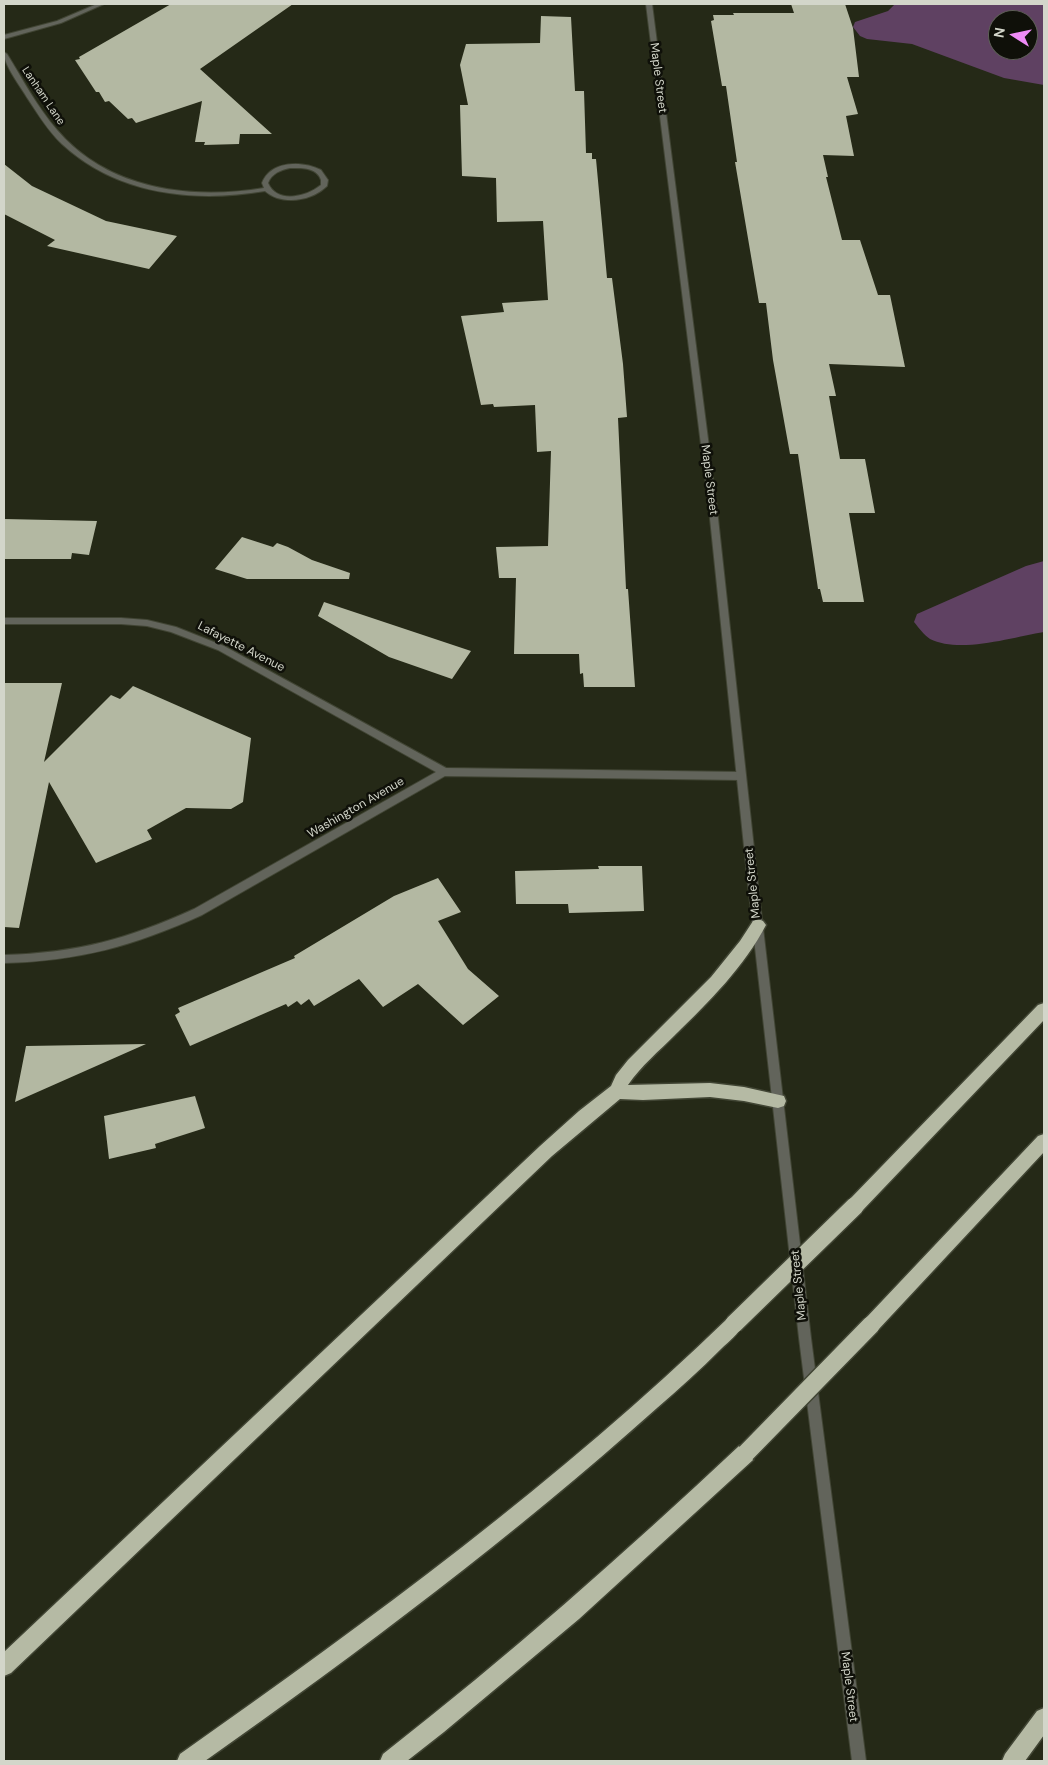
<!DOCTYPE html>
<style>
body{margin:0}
#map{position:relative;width:1048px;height:1765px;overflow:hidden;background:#252917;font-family:"DM Sans",sans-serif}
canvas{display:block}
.frame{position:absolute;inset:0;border:5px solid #d3d6ca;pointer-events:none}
.north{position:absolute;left:988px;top:10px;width:50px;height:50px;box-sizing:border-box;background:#0f1009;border:1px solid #5d5f56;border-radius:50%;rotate:280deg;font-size:14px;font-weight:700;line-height:20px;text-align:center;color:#d3d6ca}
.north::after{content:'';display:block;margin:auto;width:18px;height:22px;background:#ef8bf7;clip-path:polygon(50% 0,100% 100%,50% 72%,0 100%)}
</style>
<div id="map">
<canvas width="1048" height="1765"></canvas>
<div class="frame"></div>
<div class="north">N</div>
</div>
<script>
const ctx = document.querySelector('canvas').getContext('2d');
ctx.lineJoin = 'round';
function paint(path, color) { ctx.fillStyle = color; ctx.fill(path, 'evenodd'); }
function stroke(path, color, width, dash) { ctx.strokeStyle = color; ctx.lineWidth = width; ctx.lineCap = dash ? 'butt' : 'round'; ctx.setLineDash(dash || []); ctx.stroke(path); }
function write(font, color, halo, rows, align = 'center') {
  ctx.font = font + ' "DM Sans",sans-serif'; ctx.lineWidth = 5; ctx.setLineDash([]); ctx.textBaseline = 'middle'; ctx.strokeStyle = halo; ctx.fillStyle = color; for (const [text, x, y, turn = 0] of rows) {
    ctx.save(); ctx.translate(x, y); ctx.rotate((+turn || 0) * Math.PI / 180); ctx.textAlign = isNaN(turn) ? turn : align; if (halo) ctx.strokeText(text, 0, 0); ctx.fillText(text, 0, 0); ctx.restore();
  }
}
paint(new Path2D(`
 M895,4H1044V85L1004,78L912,44L867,39L860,36L853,27L855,22L888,11ZM998,20H1028V50H998Z
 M1044,561V632C1013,637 960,654 930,639C924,635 919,628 914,622L917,614L1026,566Z`), '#5f4162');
paint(new Path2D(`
 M171,4H293L200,69L272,134H240L239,144L204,145L205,142H195L202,101L136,123L132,118L128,119L109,101L105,102L99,92H96L75,60L80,59L79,57Z
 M791,4H845L853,28L859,77H847L858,114L846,116L854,156L823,155L828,177H826L842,240H860L878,295H890L905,367L829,364L836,396H829L840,459H865L875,513H849L864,602H823L820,589H818L798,454H790L773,360L766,303H759L735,162H737L726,86H722L711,21L714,20L713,15H734L733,13H794Z
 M541,16L571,17L575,91H584L586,153H592V159H596L607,278H612L623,364L627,417L618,418L626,589H628L635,687H584L583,673L580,674L579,654H514L516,578H499L496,547L548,546L551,451L537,452L535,405L494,407L493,404L481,405L461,316L504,312L502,303L548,300L543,221L497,222L496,178L462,176L460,105H468L460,65L466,44L540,43Z
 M4,164L32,186L106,221L177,236L149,269L47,246L55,240L4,214Z
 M4,519L97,521L89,555L72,553L71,559H4Z
 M242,537L273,547L277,543L288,547L312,560L350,573L349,579H247L215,569Z
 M324,602L471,651L452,679L389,657L318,616Z
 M4,683H62L44,762L111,695L120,699L133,686L251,738L243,802L231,809L186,808L147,830L152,839L96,863L49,782L19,928L4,927Z
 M598,866H642L644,911L569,913L568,904H516L515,871L599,869Z
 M438,878L461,912L438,921L468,969L499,996L463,1025L418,984L383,1007L359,979L314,1006L309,999L301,1005L297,1001L288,1007L286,1004L190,1046L175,1015L180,1012L178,1008L295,958L294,956L394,896Z
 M146,1044L15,1102L26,1046Z
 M195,1096L205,1128L155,1144L156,1148L109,1159L104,1116Z`), '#b3b8a2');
const minor = new Path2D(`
 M97,4H104L61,23L4,39V35L57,21Z
 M4,52L7,54C23,80 37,107 57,130C108,190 191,200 264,188L262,183C271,160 303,161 321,170L328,180L327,186C312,201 282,206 265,191C194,203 117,195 62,144C48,131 38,114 28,99C21,87 3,64 4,52ZM290,168C301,168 317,167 321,180V185C306,197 277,204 268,183C272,173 281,170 290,168Z
 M4,618H121L147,620L176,627L224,646L446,768L741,772L746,776L741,780L445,776L202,915C133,946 80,961 4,963V955C77,953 128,939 194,909L436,772L218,650L171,632L147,626L121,624H4Z`);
const tertiary = new Path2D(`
 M646,4H652L717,509L758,885L811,1338L866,1761H852L799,1338L748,885L709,509Z`);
const motorway = new Path2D(`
 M758,919L763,921L766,925C744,967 709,1002 675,1035C659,1051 641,1066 628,1085L710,1083L744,1087L784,1096L786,1101L784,1106L778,1108L744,1101L710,1097L643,1100L620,1099L552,1156L11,1673L4,1676V1652L540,1146L579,1111L611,1086L616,1075L628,1060L711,977L740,941L753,921Z
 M1044,1003V1020L861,1212L855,1214L849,1212L846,1206L849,1200L1038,1005Z
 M1044,1134V1152L877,1331L871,1334L865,1331L862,1325L865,1319L1038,1136Z
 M734,1315L740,1318L743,1324C739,1334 729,1341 721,1349C700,1370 679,1389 657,1408C514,1536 361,1651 205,1761H177L180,1754C370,1620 560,1481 728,1318Z
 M746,1444L753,1446L755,1453L753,1460L579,1619L444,1732L407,1761H380L383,1754C507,1657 624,1554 739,1446Z
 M1044,1708V1735L1025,1761H1002L1005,1754L1037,1711Z`);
stroke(minor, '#414534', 2);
stroke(tertiary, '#414534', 2);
stroke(motorway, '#414534', 3);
paint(minor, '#62645b');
paint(tertiary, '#62645b');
paint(motorway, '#b5baa4');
const motorwayBridge = new Path2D(`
 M734,1324L855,1206
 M746,1453L871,1325`);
stroke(motorwayBridge, '#414534', 21, []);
stroke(motorwayBridge, '#b5baa4', 18);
write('11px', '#d3d6ca', '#0f1009', [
 ["Lanham Lane",43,96,56]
]);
write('12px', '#d3d6ca', '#0f1009', [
 ["Maple Street",658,78,83],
 ["Maple Street",709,480,83],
 ["Lafayette Avenue",241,647,27],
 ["Washington Avenue",356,808,-30],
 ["Maple Street",753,883,-96],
 ["Maple Street",799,1285,-96],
 ["Maple Street",849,1687,83]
]);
</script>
